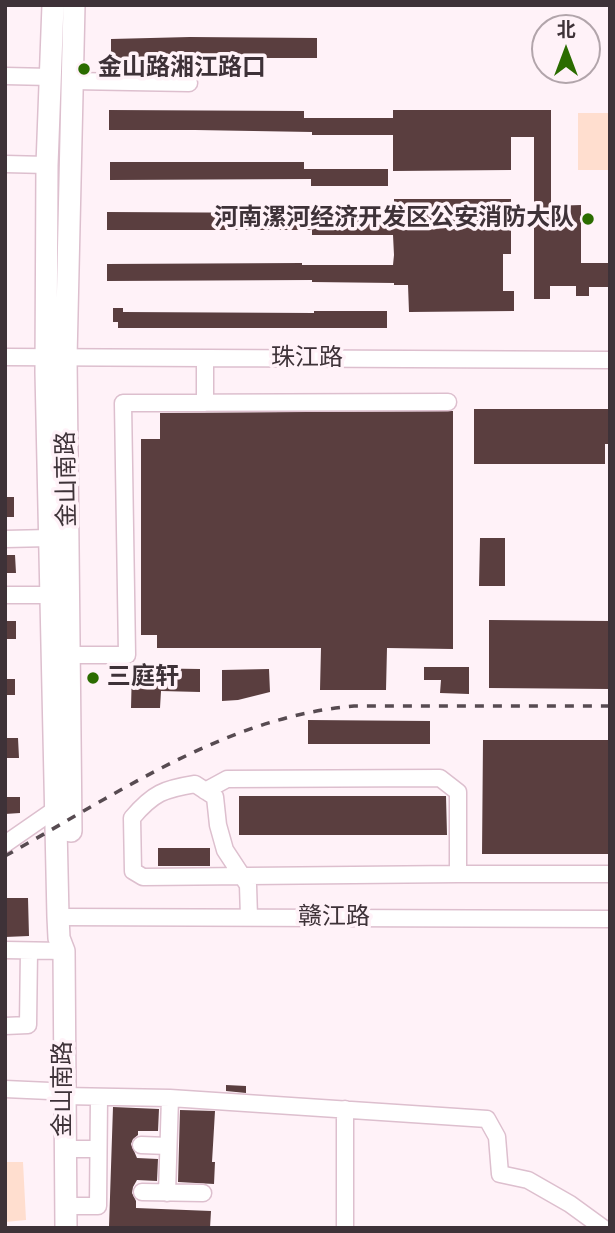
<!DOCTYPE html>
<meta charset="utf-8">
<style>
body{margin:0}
#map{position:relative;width:615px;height:1233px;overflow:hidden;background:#fff2f8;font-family:Roboto,"Noto Sans SC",sans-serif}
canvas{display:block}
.frame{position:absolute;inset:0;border:7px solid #3e3238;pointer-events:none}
.north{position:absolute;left:531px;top:14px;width:70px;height:70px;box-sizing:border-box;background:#fff2f8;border:2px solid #b2a5ab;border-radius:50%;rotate:0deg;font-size:19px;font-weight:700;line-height:28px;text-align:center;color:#3e3238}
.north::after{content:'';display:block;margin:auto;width:24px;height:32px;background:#2b6c00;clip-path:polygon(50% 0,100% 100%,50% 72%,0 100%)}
</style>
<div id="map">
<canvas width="615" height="1233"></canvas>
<div class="frame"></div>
<div class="north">北</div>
</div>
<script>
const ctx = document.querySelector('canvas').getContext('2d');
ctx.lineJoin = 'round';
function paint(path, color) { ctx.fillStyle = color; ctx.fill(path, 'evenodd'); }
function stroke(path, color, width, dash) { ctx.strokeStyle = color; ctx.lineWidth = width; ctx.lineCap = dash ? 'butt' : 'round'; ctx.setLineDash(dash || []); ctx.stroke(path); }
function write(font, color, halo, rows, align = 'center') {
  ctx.font = font + ' Roboto,"Noto Sans SC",sans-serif'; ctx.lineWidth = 7; ctx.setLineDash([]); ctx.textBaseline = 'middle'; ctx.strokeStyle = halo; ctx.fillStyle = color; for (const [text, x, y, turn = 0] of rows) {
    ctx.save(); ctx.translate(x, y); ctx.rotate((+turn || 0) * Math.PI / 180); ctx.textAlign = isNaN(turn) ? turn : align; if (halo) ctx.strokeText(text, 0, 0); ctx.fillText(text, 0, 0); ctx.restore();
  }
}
paint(new Path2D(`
 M578,113H609V170H578Z
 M5,1162H23L26,1220L5,1222Z`), '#ffdecf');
paint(new Path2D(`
 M190,37L317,38V58H111V39Z
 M109,110L304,111V118H393V110H551V206L581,205V263H610V287H589V296H576V286H550V299H534V137H511V170L393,171V135H312V132L195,130H109Z
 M110,162H304V169H388V186H311V179L110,180Z
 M394,199H511V254H503V291H514V311L409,312L408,285H394V283L312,282V280L107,281V264L302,263V265H393L394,255L393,235H312V230H107V212L302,213V218H394Z
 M113,308H123V312L314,313V311H387V328H118V322H113Z
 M474,409H610V444H605V464H474Z
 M453,411V649L387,648L386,690H320L321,648H157V635H141V439H160V413Z
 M5,497H14V517H5Z
 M480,538H505V586H479Z
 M5,555H15L16,573H5Z
 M489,620L610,621V689L489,688Z
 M5,621H16V639H5Z
 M424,667H469V694L440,693L441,680H424Z
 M132,668L200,669V692L161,691L160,708H131Z
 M269,669L270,692L238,700L222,701V670Z
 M5,679H15V695H5Z
 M308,720L430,721V744H308Z
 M5,738H18L19,758H5Z
 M483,740H610V854H482Z
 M239,796H446L447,835H239Z
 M5,797H20V813L5,814Z
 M158,848H210V866H158Z
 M5,898H28L29,936L5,937Z
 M226,1085L246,1086V1093L226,1091Z
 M113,1107L159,1109L158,1131H138V1135L133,1139L131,1144L137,1158L158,1159L157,1181L137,1180L133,1187L132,1193L136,1201V1208L211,1211L210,1228L109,1227Z
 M180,1110L215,1111L212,1162H215L214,1184L178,1182Z`), '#5a3e3f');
const minor = new Path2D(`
 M5,76L51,77
 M72,81L189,83
 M5,164L47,165
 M5,357L610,360
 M205,359V403
 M5,539L50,538
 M5,595H51
 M69,655H127L123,403L448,402
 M205,791L227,779L440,778L458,792V874L143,877L133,871L132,818C153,793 164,789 195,784L215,797L218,825L225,850L248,885L249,917
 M5,844L57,808
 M458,874H610
 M58,917L610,919
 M5,950L64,951
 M5,1026L28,1025L29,951
 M5,1089L50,1091L64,1096L170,1098L487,1119L497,1137L500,1174L528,1180L570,1204L603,1228
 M141,1145L168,1146
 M64,1149H98
 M142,1192L203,1193
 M167,1193L170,1098
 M65,1206H98L99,1097
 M345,1228V1109`);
const major = new Path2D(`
 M53,5L47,165L46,372L58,917L59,938L64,951L66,1228
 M71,831L66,358L74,5`);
stroke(minor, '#ddbfce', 19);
stroke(major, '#ddbfce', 24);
stroke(minor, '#fff', 16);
stroke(major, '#fff', 21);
stroke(new Path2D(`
 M5,856C116,795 225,717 354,706H610`), '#574b51', 3.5, [9, 9]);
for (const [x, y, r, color] of [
 [84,69,7,"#2b6c00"],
 [588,219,7,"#2b6c00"],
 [93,678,7,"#2b6c00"]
]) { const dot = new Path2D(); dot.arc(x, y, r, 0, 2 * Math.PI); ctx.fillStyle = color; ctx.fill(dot); stroke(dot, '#fff2f8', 2.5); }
write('bold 24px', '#3e3238', '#fff2f8', [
 ["金山路湘江路口",98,69],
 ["河南漯河经济开发区公安消防大队",574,219,"right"],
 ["三庭轩",107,678]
], 'left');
write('24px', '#3e3238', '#fff2f8', [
 ["珠江路",307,359],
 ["金山南路",68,479,-91],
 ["赣江路",334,918],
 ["金山南路",64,1089,-90]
]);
</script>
